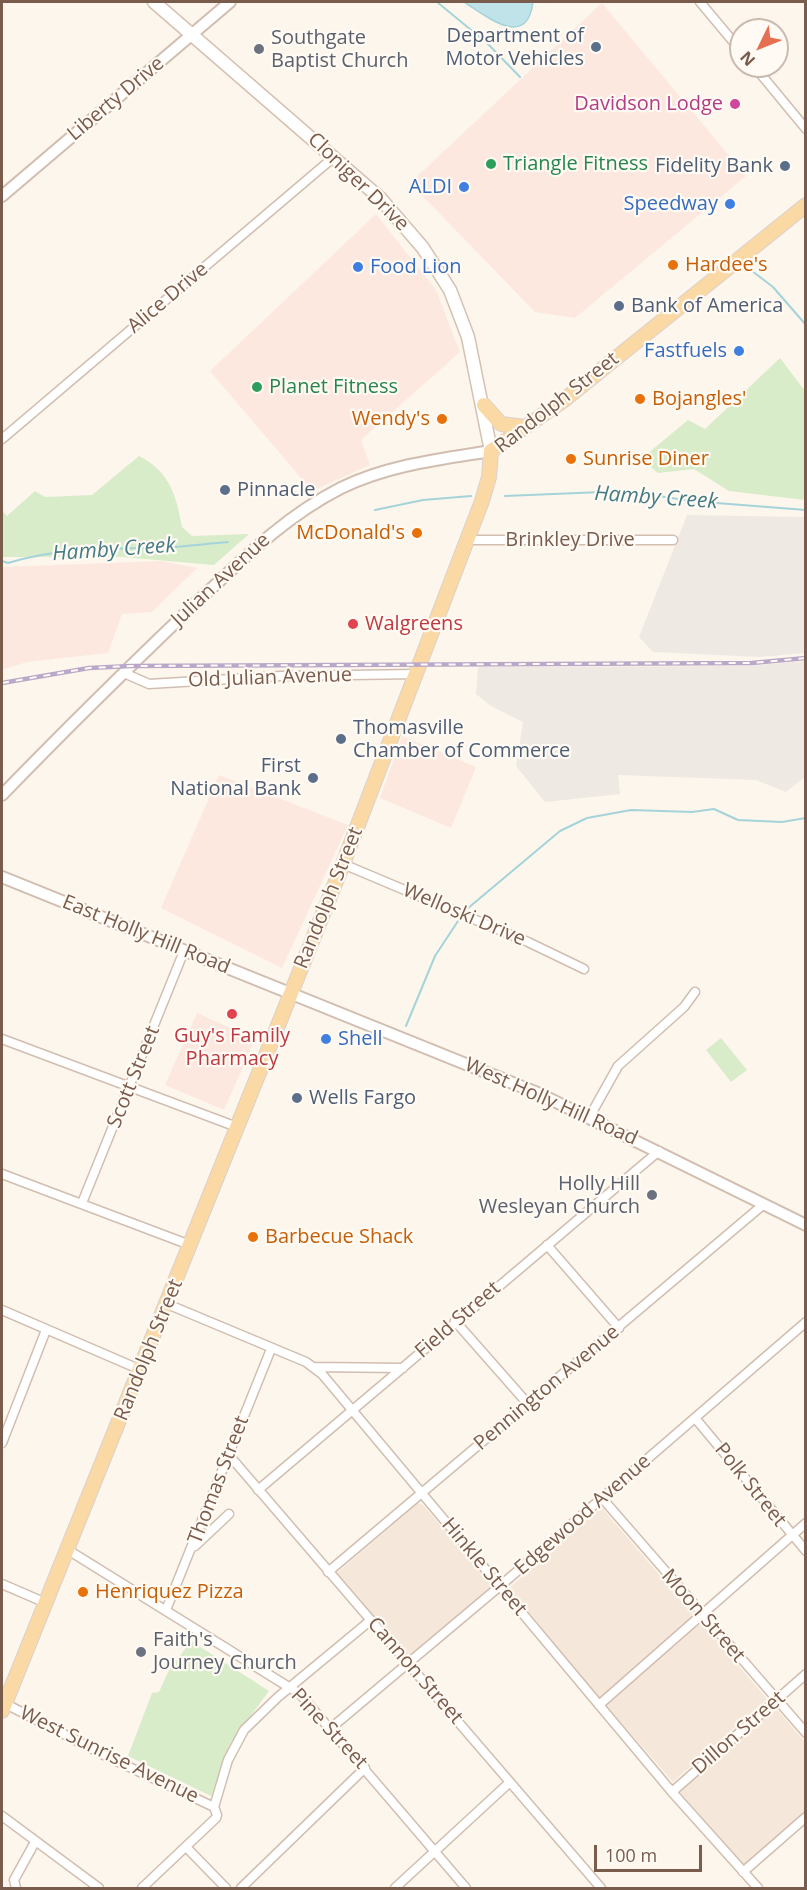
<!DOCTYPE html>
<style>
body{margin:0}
#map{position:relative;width:807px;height:1890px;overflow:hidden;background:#fdf6ec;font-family:"Open Sans",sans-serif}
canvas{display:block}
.frame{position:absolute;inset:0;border:3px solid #7a5c4d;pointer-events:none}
.north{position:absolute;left:729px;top:18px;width:60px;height:60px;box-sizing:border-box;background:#fffaf3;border:2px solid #cabbb1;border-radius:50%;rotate:227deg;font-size:16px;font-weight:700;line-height:24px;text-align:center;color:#7a5c4d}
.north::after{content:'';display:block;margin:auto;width:21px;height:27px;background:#e76f51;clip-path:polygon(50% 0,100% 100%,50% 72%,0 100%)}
.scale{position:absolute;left:594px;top:1845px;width:108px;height:27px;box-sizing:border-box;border:3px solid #7a5c4d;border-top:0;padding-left:8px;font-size:18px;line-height:21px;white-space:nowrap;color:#7a5c4d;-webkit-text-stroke:4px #fffaf3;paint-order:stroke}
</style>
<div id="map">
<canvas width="807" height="1890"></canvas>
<div class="frame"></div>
<div class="north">N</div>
<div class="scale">100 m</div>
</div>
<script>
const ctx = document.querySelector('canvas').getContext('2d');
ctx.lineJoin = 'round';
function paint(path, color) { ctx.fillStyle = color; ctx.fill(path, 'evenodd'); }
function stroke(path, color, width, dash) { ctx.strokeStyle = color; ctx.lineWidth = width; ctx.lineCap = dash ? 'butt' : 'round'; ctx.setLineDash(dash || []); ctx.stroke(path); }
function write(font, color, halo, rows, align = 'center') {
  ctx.font = font + ' "Open Sans",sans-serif'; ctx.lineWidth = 4.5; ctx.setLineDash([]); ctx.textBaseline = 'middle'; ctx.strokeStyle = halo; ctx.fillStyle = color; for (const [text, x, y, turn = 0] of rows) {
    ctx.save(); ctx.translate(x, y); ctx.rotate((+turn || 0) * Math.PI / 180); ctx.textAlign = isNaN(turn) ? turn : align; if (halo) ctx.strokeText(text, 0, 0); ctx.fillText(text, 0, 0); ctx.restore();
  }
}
paint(new Path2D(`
 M418,1503L423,1505L490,1583V1590L408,1657L337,1573Z
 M601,1507L694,1615L600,1699L509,1588Z
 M700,1621L767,1699L673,1782L606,1705Z
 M774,1706L805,1742V1813L745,1866L679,1791Z`), '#f5e8da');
paint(new Path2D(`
 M602,3L746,176L575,318L535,312L410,183Z
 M376,214L436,290L460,352L361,440L370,465L312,491L210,371Z
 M161,561L197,568L152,612L122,614L108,653L27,662L2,670V567Z
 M402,736L476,767L451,828L380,798Z
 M219,775L348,825L282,968L161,908Z
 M197,1013L255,1039L224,1110L165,1085Z`), '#fde8e0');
paint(new Path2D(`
 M687,515L805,517V653L759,657L653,652L639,637Z
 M805,661V777L786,792L756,780L618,775L620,794L545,802L516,766L523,722L491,706L476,694L478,667L749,666Z`), '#efe9e4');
paint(new Path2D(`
 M780,358L805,391V500L729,491L694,469L658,473L641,459L688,420L705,429Z
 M139,456C170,472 176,495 182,527L192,536L249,534L214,565L122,557H2V510L7,516L35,491L45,497L92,495Z
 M721,1038L747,1070L731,1082L706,1050Z
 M191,1641L269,1691L230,1744L211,1796L128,1756L152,1693L159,1692L168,1672Z`), '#d8ecc9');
const water = new Path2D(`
 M464,2H533C527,51 485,15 464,2Z`);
paint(water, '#bfe3e8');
stroke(water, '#a5d3da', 1.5);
stroke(new Path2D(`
 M437,2L487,43L520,77
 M752,271L773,287L806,325
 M505,496L626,491L691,501L806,510
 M375,510L423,500L471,496
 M2,561L8,563C59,548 97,549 149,548C175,548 202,544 228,542
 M467,909L560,831L587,818L631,810L692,812L714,809L738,820L782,822L806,818
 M406,1026L435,956L460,918`), '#a5d3da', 2);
const minor = new Path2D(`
 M700,2L741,51
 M754,66L806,129
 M2,439L334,157
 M468,540H673
 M124,673L149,684L281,676L418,674
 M343,864L528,942L584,969
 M2,1039L237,1127
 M590,1116L618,1066L684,1007L695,992
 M2,1174L190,1245
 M82,1203L184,951
 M547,1245L619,1328
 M167,1304L306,1362L322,1374L672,1792L758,1888
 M2,1310L141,1370
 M455,1321L528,1404
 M314,1367L403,1368
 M695,1418L806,1551
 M2,1443L46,1330
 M228,1454L601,1888
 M258,1490L659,1151
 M602,1498L806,1733
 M195,1546L229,1514
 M68,1550L300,1694L466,1888
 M328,1572L764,1204
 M2,1584L46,1603
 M166,1610L271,1349
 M2,1702L106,1756L214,1807
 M599,1705L806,1523
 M331,1728L500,1586L806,1322
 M672,1792L806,1674
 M2,1816L99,1888
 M186,1847L226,1888
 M743,1872L806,1817
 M16,1888L14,1880L35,1842
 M142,1888L216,1818L217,1815L214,1807L228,1760L244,1730L278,1697L371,1620
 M241,1888L365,1768
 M395,1888L510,1782`);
const tertiary = new Path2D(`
 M2,196L230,2
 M2,795C65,730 130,666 196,603C242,560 284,517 341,488C388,465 441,459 491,451
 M2,877L540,1094L806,1225`);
const secondary = new Path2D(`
 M154,2L380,198L423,248L450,290L468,337L491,451`);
const primary = new Path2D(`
 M484,405L501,424L525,427
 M2,1711L343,864L482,501L489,477L491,451L564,400L806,205`);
stroke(minor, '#d1beb0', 11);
stroke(tertiary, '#d1beb0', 14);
stroke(secondary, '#d6c0b0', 15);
stroke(primary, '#dad1cd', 16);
stroke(minor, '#fff', 8);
stroke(tertiary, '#fff', 10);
stroke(secondary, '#fff', 12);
stroke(primary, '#fbd9a5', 14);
const rail = new Path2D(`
 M2,683L89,668L131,666L752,663L806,658`);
stroke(rail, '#b9a8c9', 4.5);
stroke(rail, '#fffaf3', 2, [7]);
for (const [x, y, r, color] of [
 [596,47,6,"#5c6f8a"],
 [259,49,6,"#6b7280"],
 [735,104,6,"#d1479c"],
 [491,164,6,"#2e9e5b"],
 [785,166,6,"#5c6f8a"],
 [464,187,6,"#3f7fe0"],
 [730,204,6,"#3f7fe0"],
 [673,265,6,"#e8710a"],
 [358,267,6,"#3f7fe0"],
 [619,306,6,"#5c6f8a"],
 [739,351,6,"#3f7fe0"],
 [257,387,6,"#2e9e5b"],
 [640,399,6,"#e8710a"],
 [442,419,6,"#e8710a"],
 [571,459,6,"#e8710a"],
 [225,490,6,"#5c6f8a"],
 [417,533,6,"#e8710a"],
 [353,624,6,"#e0444e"],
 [341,739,6,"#5c6f8a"],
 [313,778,6,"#5c6f8a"],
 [232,1014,6,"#e0444e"],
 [326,1039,6,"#3f7fe0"],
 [297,1098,6,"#5c6f8a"],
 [652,1195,6,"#6b7280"],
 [253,1237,6,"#e8710a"],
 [83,1592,6,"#e8710a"],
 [141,1652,6,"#6b7280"]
]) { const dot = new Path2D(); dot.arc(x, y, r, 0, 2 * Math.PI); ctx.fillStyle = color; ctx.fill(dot); stroke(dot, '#fffaf3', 2); }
write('20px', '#4e5e75', '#fffaf3', [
 ["Department of",584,36,"right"],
 ["Motor Vehicles",584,59,"right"],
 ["Fidelity Bank",773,166,"right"],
 ["Bank of America",631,306],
 ["Pinnacle",237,490],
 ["Thomasville",353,728],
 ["Chamber of Commerce",353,751],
 ["First",301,766,"right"],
 ["National Bank",301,789,"right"],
 ["Wells Fargo",309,1098]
], 'left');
write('20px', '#5b616d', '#fffaf3', [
 ["Southgate",271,38],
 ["Baptist Church",271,61],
 ["Holly Hill",640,1184,"right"],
 ["Wesleyan Church",640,1207,"right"],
 ["Faith's",153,1640],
 ["Journey Church",153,1663]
], 'left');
write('20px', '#7a5c4d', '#fffaf3', [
 ["Liberty Drive",116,99,-40],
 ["Cloniger Drive",358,182,44],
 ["Alice Drive",168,298,-40],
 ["Randolph Street",557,403,-38],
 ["Brinkley Drive",570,540],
 ["Julian Avenue",221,580,-43],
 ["Old Julian Avenue",270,678,-2],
 ["Randolph Street",329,898,-68],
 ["Welloski Drive",464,915,23],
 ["East Holly Hill Road",146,935,22],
 ["Scott Street",134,1077,-68],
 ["West Holly Hill Road",551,1102,24],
 ["Field Street",458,1320,-41],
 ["Randolph Street",149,1350,-68],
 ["Pennington Avenue",547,1388,-40],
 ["Thomas Street",219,1480,-69],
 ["Polk Street",750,1485,51],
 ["Edgewood Avenue",583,1515,-41],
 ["Hinkle Street",484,1567,50],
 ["Moon Street",703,1616,49],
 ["Cannon Street",415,1671,49],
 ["Pine Street",329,1729,47],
 ["Dillon Street",739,1733,-41],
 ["West Sunrise Avenue",109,1755,26]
]);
write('20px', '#b23c85', '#fffaf3', [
 ["Davidson Lodge",723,104]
], 'right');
write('20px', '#27864d', '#fffaf3', [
 ["Triangle Fitness",503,164],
 ["Planet Fitness",269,387]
], 'left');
write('20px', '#366cbe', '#fffaf3', [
 ["ALDI",452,187],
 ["Speedway",718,204],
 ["Food Lion",370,267,"left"],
 ["Fastfuels",727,351],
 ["Shell",338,1039,"left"]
], 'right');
write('20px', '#c56008', '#fffaf3', [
 ["Hardee's",685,265],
 ["Bojangles'",652,399],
 ["Wendy's",430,419,"right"],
 ["Sunrise Diner",583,459],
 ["McDonald's",405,533,"right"],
 ["Barbecue Shack",265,1237],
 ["Henriquez Pizza",95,1592]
], 'left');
write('20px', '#be3a42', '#fffaf3', [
 ["Walgreens",365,624],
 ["Guy's Family",232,1036,"center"],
 ["Pharmacy",232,1059,"center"]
], 'left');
write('italic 21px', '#437c86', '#fffaf3', [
 ["Hamby Creek",656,498,4],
 ["Hamby Creek",114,550,-4]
]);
</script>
